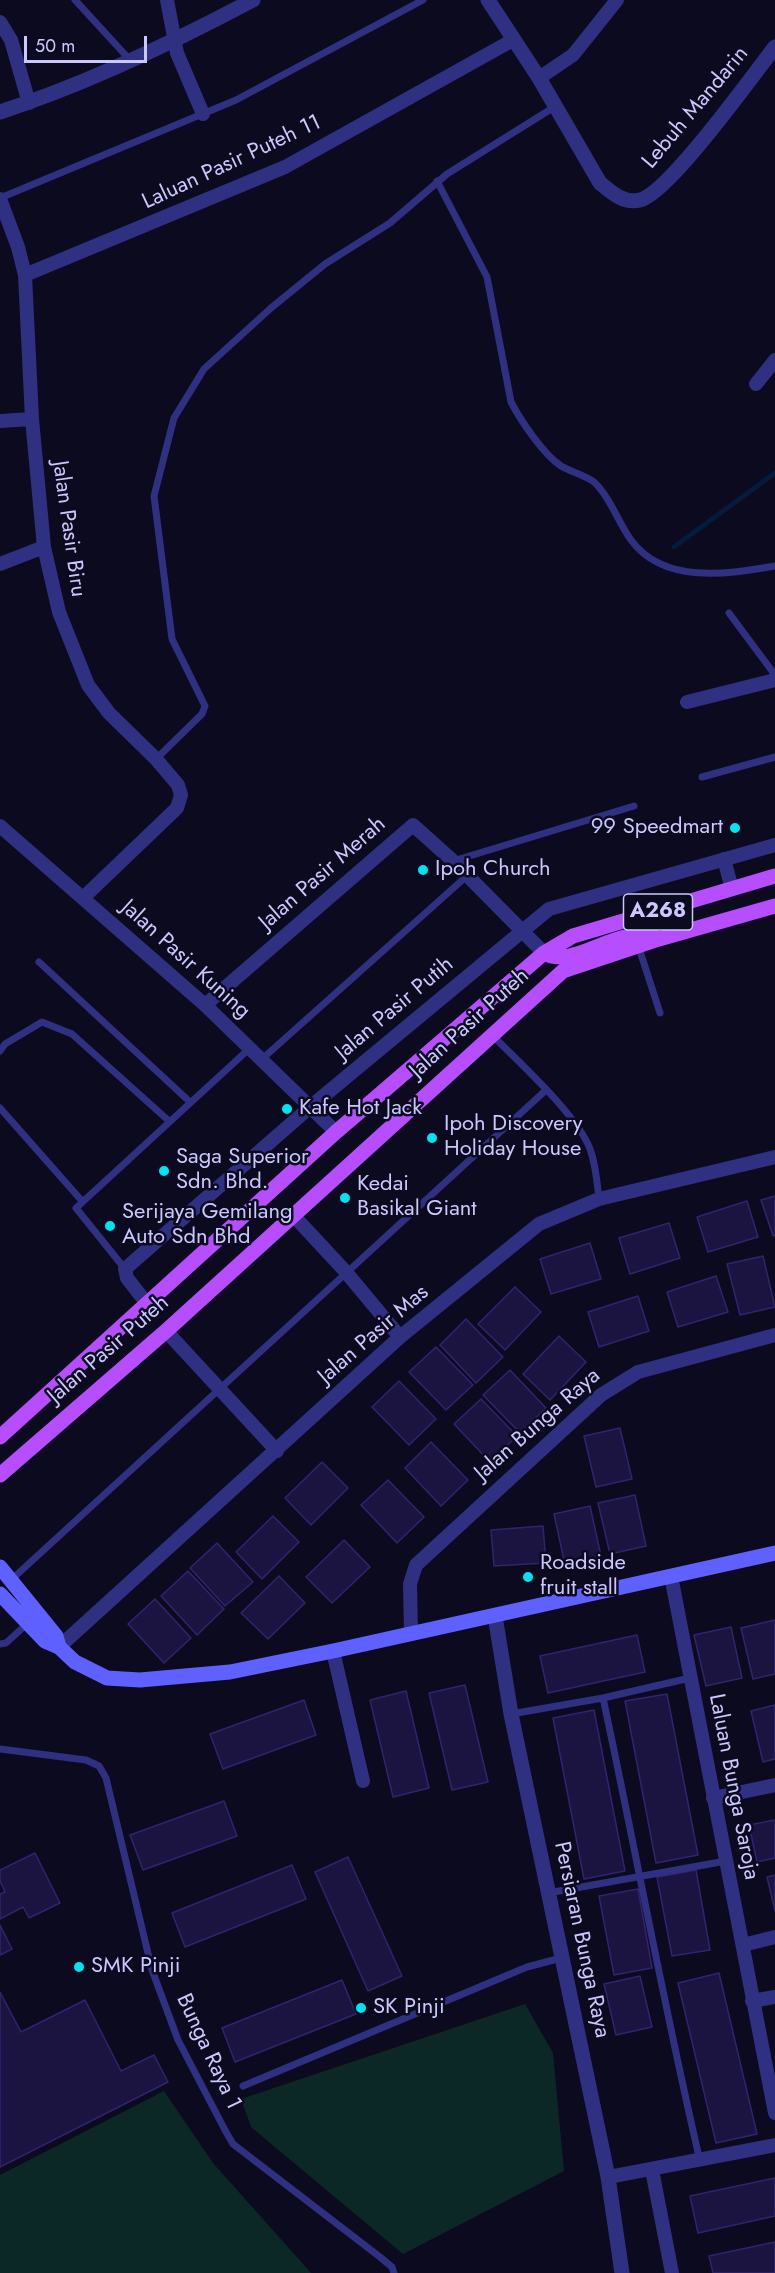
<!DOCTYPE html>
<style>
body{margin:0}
#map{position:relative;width:775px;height:2273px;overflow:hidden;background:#0c0a1e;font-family:Jost,sans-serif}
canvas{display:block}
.scale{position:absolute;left:24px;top:36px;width:123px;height:27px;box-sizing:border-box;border:3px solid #cbc7ff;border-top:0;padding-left:8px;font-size:18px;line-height:21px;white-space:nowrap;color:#cbc7ff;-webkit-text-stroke:4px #0c0a1e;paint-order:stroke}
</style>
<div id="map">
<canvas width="775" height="2273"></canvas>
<div class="scale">50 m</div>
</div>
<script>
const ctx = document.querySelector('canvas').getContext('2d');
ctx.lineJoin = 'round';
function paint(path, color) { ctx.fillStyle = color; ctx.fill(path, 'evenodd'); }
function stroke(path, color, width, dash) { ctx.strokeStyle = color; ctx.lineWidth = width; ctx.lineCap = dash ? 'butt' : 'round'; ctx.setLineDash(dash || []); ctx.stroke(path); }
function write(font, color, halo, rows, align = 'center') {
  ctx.font = font + ' Jost,sans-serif'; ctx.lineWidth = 5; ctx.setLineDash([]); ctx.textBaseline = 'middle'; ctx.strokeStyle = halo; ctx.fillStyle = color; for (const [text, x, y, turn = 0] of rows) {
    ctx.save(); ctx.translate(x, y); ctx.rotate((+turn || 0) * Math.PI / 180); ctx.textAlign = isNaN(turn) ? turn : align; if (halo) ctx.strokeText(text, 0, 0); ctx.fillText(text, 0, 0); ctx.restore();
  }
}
paint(new Path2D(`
 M525,2004L553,2053L564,2171L403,2254L251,2127L241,2099Z
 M164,2091L213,2163L311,2273H0V2175Z`), '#0c2826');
stroke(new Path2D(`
 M674,547L775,473`), '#041b3d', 5);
const building = new Path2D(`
 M775,1196V1235L773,1236L761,1200Z
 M747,1201L758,1237L708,1252L697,1217Z
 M669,1223L680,1258L630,1274L619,1238Z
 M590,1243L601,1279L551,1294L540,1259Z
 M763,1256L775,1307L740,1315L727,1264Z
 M716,1276L728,1312L678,1327L667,1292Z
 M515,1287L541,1312L505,1350L478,1324Z
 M638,1296L649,1331L599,1347L588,1312Z
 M466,1319L503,1357L476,1383L440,1345Z
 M559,1336L586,1362L550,1400L523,1374Z
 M436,1347L473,1385L446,1410L409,1372Z
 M510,1370L546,1408L520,1433L483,1395Z
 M399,1381L436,1419L409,1445L372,1407Z
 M481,1399L517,1436L490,1462L454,1424Z
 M620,1428L632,1479L596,1487L584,1436Z
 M431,1442L468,1480L441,1506L405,1468Z
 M322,1462L348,1488L311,1525L285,1498Z
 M388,1480L424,1517L397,1543L361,1505Z
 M635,1495L646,1546L610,1554L598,1503Z
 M590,1506L601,1556L565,1565L554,1514Z
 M273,1516L299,1542L262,1579L236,1552Z
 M543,1526L546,1563L494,1566L491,1530Z
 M344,1540L370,1567L332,1603L306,1577Z
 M217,1543L253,1582L225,1606L190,1568Z
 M188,1571L224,1609L197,1635L161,1596Z
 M279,1576L305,1603L268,1639L241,1613Z
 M155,1599L191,1638L164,1663L128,1624Z
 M775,1620V1674L753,1679L741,1628Z
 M731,1627L742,1678L706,1686L694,1635Z
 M637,1635L645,1672L548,1693L540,1656Z
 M465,1685L488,1782L452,1790L429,1693Z
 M406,1691L429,1788L393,1797L370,1700Z
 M667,1694L698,1855L656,1863L625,1701Z
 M304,1700L316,1735L223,1769L210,1734Z
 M775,1705V1759L763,1762L751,1711Z
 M594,1710L625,1871L584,1879L553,1718Z
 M224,1801L237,1836L143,1870L130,1835Z
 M775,1820V1858L757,1862L749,1825Z
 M35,1853L60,1903L29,1918L23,1907L0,1919V1894L5,1892L0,1881V1870Z
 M348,1857L402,1976L368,1991L315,1872Z
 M292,1865L306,1899L185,1947L172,1913Z
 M696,1870L710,1950L672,1956L657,1877Z
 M775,1875V1911L767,1877Z
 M638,1889L652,1968L614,1975L599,1896Z
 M0,1925L12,1949L0,1955Z
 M719,1973L757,2134L716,2143L678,1983Z
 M640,1976L652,2027L616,2035L604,1984Z
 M342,1980L356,2014L235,2062L222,2028Z
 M0,1992L21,2032L85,2000L121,2071L154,2055L168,2082L0,2167Z
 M775,2178V2216L698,2233L690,2196Z
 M775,2242V2273H713L709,2256Z`);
paint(building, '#1b1441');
stroke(building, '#30246f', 1.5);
stroke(new Path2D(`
 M75,0L130,60
 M437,181L487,277L511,402C521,421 543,454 561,466C571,472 585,475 594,482C610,497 618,522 631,540C664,585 728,574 775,566
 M0,198L236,100L423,0
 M729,613L775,675
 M156,759L202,714L205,706L172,639L154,496L174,418L204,369L271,308L325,264L390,223L447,174L556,106
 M702,777L775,757
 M453,861L634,806
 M638,945L660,1013
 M39,962L190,1102
 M493,1036C519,1062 578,1116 590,1149C596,1165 597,1183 599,1199
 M0,1051L5,1044L42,1022L72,1034L169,1121
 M262,1059L468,875
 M0,1108L82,1201
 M125,1269L76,1208L250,1048
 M11,1580L546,1090
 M0,1644L6,1643L28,1623
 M603,1698L690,1678
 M511,1714L603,1698C636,1852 664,2007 700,2161
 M0,1749L86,1760L99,1766L106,1778L152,1970L178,2040L226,2132L233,2144L380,2257L392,2267L394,2273
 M548,1893L726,1861
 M243,2086L527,1967L561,1958`), '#303082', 7);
stroke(new Path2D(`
 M167,0L177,53L203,114
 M0,22L11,40L29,103
 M539,78L573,55L617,0
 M0,199L18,247L25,275L32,419L44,547L59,612L88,685L109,713L156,759L178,785L181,795L177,808L84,897
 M25,275L285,167L513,40
 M756,384L775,360
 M0,421L32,419
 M0,564L44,547
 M687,702L775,680
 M0,826L205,1005L336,1132
 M724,859L732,889
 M205,1005L413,825L453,861L544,953
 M293,1215L345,1271L400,1337
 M148,1305L127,1278L125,1269L309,1108L549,909L775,845
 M166,1331L277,1451
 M671,1576L775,2113
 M411,1633L410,1584L416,1565L601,1395L638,1372L775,1335
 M59,1647L400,1337L539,1224L599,1199L775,1157
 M333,1651L363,1781
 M713,1798L775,1785
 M743,1945L775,1937
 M752,2001L775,1997
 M652,2170L672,2273
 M608,2177L775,2145`), '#303082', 14);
stroke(new Path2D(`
 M488,0L539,78L600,183C612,193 624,204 640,200C668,194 753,75 775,47
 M0,112C87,84 172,43 253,0
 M495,1616L511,1714L608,2177L622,2273`), '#303082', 15);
stroke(new Path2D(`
 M0,1567L56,1636L59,1647
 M0,1594L45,1641L59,1647L75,1662L107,1678L140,1680L230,1672L333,1651L775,1553`), '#5e60ff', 15);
stroke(new Path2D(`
 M544,953C576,971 619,921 659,939
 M0,1437L336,1132L544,953L573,936L775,876
 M0,1475L166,1331L563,971L659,939L775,906`), '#b64eff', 15);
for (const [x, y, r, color] of [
 [735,828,6,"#00e3f2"],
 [423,870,6,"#00e3f2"],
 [287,1109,6,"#00e3f2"],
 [432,1138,6,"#00e3f2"],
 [164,1171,6,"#00e3f2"],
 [345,1198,6,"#00e3f2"],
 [110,1226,6,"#00e3f2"],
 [528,1577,6,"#00e3f2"],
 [79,1967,6,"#00e3f2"],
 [361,2008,6,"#00e3f2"]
]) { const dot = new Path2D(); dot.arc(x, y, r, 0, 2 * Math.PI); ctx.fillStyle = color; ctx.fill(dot); stroke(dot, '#0c0a1e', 2); }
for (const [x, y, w] of [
 [658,912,69]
]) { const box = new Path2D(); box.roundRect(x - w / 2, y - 18, w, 36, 4.5); ctx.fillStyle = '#0c0a1e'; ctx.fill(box); stroke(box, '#cbc7ff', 1.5); }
write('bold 21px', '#cbc7ff', null, [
 ["A268",658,912]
]);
write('22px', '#cbc7ff', '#0c0a1e', [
 ["Lebuh Mandarin",696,108,-50],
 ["Laluan Pasir Puteh 11",232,163,-25],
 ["Jalan Pasir Biru",68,529,82],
 ["Jalan Pasir Merah",323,874,-41],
 ["Jalan Pasir Kuning",185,960,42],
 ["Jalan Pasir Putih",395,1009,-40],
 ["Jalan Pasir Puteh",470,1024,-42],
 ["Jalan Pasir Mas",374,1335,-41],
 ["Jalan Pasir Puteh",109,1350,-41],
 ["Jalan Bunga Raya",538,1425,-41],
 ["Laluan Bunga Saroja",733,1787,79],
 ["Persiaran Bunga Raya",581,1940,78],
 ["Bunga Raya 1",208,2052,65]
]);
write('22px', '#cbc7ff', '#0c0a1e', [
 ["99 Speedmart",723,828,"right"],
 ["Ipoh Church",435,870],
 ["Kafe Hot Jack",299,1109],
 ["Ipoh Discovery",444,1125],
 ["Holiday House",444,1150],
 ["Saga Superior",176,1158],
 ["Sdn. Bhd.",176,1183],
 ["Kedai",357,1185],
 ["Basikal Giant",357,1210],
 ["Serijaya Gemilang",122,1213],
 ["Auto Sdn Bhd",122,1238],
 ["Roadside",540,1564],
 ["fruit stall",540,1589],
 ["SMK Pinji",91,1967],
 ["SK Pinji",373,2008]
], 'left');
</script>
